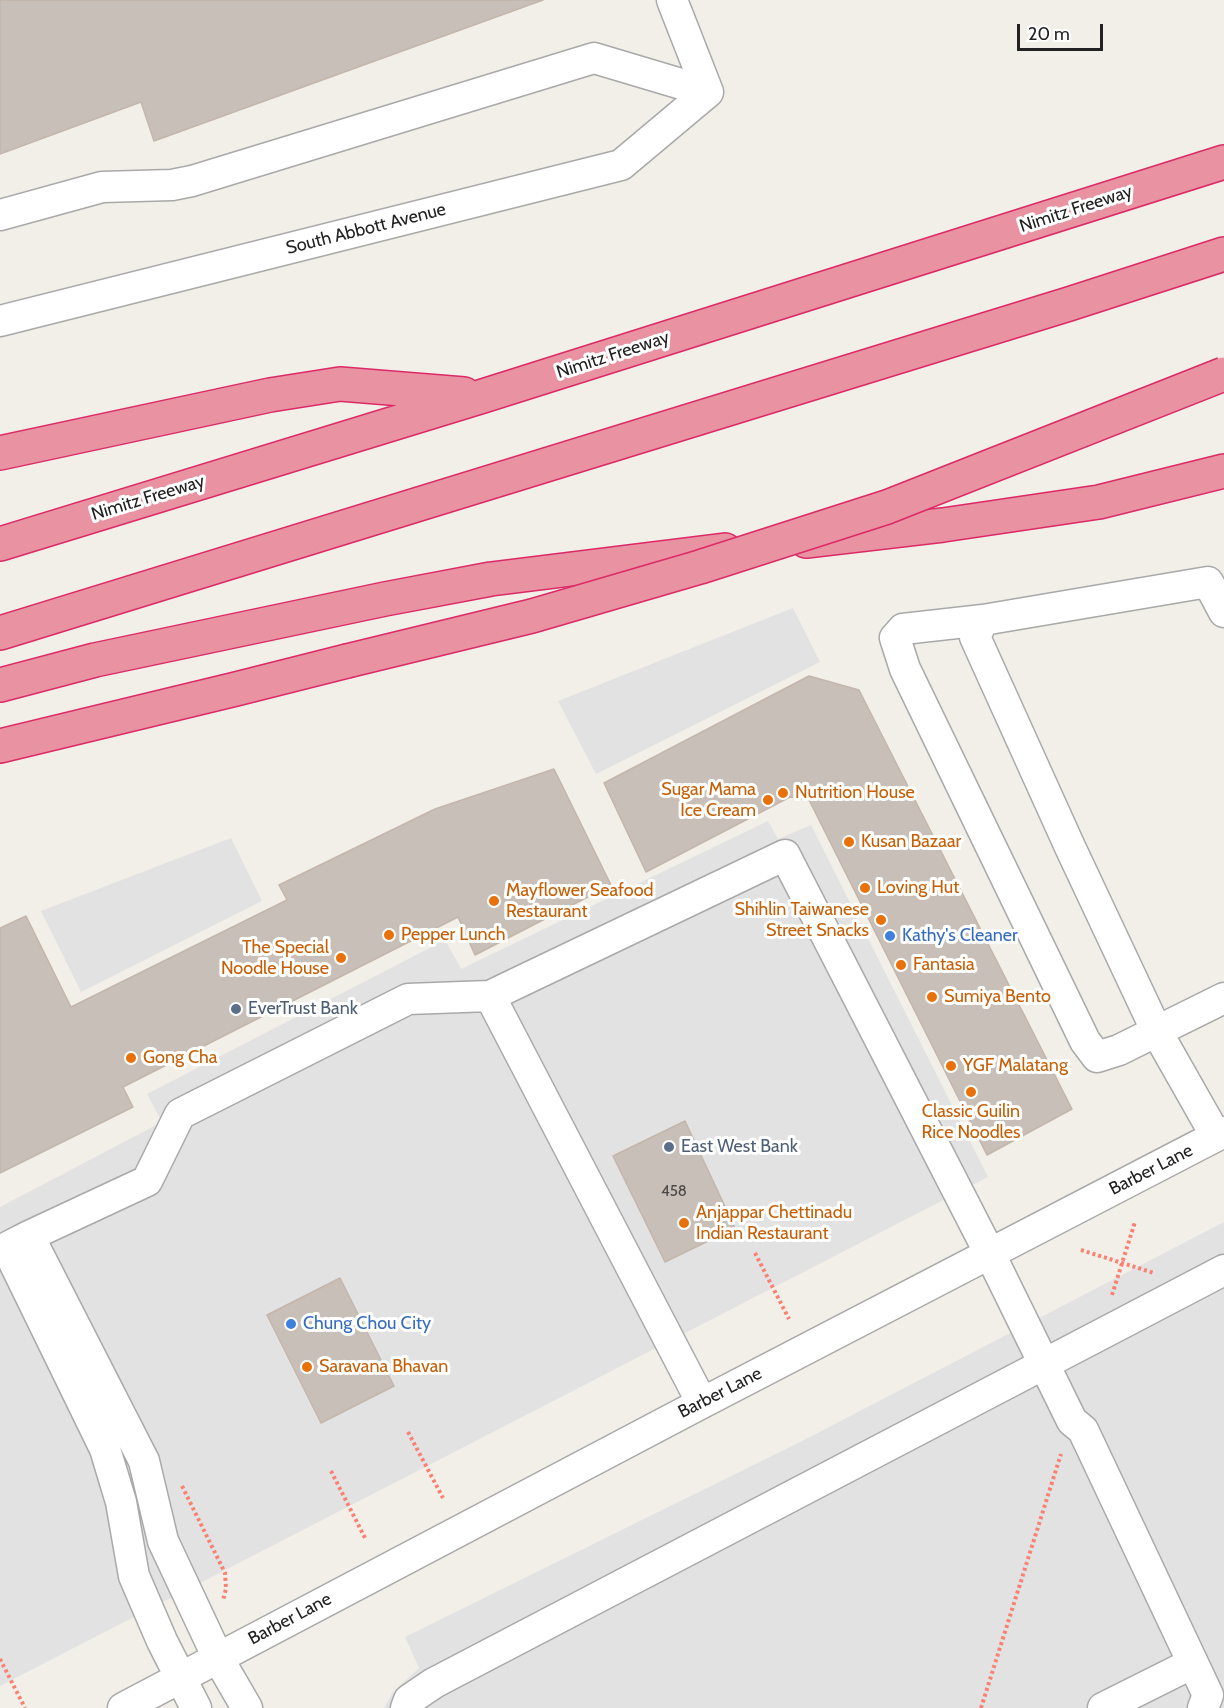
<!DOCTYPE html>
<style>
body{margin:0}
#map{position:relative;width:1224px;height:1708px;overflow:hidden;background:#f2efe9;font-family:Cabin,sans-serif}
canvas{display:block}
.scale{position:absolute;left:1017px;top:24px;width:86px;height:27px;box-sizing:border-box;border:3px solid #222;border-top:0;padding-left:8px;font-size:18px;line-height:21px;white-space:nowrap;color:#222;-webkit-text-stroke:4px #fff;paint-order:stroke}
</style>
<div id="map">
<canvas width="1224" height="1708"></canvas>
<div class="scale">20 m</div>
</div>
<script>
const ctx = document.querySelector('canvas').getContext('2d');
ctx.lineJoin = 'round';
function paint(path, color) { ctx.fillStyle = color; ctx.fill(path, 'evenodd'); }
function stroke(path, color, width, dash) { ctx.strokeStyle = color; ctx.lineWidth = width; ctx.lineCap = dash ? 'butt' : 'round'; ctx.setLineDash(dash || []); ctx.stroke(path); }
function write(font, color, halo, rows, align = 'center') {
  ctx.font = font + ' Cabin,sans-serif'; ctx.lineWidth = 6; ctx.setLineDash([]); ctx.textBaseline = 'middle'; ctx.strokeStyle = halo; ctx.fillStyle = color; for (const [text, x, y, turn = 0] of rows) {
    ctx.save(); ctx.translate(x, y); ctx.rotate((+turn || 0) * Math.PI / 180); ctx.textAlign = isNaN(turn) ? turn : align; if (halo) ctx.strokeText(text, 0, 0); ctx.fillText(text, 0, 0); ctx.restore();
  }
}
paint(new Path2D(`
 M793,608L820,662L596,774L558,701Z
 M768,821L778,839L811,825L988,1177L0,1686V1207L162,1122L147,1094L445,940L461,969Z
 M231,838L262,901L81,992L41,911Z
 M1224,1222V1708H384L393,1692L419,1668L405,1637L806,1439Z`), '#e2e2e2');
const building = new Path2D(`
 M0,0H543L154,141L141,102L0,154Z
 M809,676L859,690L1072,1109L987,1155L809,800L790,797L646,872L604,783Z
 M554,769L611,885L475,955L458,917L123,1087L133,1107L0,1173V928L26,916L71,1007L287,900L279,885L435,809Z
 M685,1121L735,1228L665,1262L613,1156Z
 M340,1278L394,1386L321,1423L267,1315Z`);
paint(building, '#c7bfb8');
stroke(building, '#c4b6ab', 1.5);
const minor = new Path2D(`
 M672,0L708,92
 M0,215L102,187L172,185L192,181L594,58L708,92
 M0,321L621,165L708,92
 M983,620L903,629L895,638L905,669L1085,1041L1097,1057L1119,1050L1224,998
 M490,996L702,1403
 M1216,1136L1157,1032L1070,847L975,637L983,620L1208,582L1224,612
 M29,1236L144,1461L163,1541L218,1658L247,1708
 M7,1248L105,1449L121,1502L134,1576L162,1641L196,1708
 M0,1251L29,1236L147,1181L180,1114L408,999L490,996L785,855L990,1254L1072,1421L1083,1430L1208,1695L1203,1708
 M123,1708L702,1403L1224,1132
 M406,1708L409,1700L434,1683L1224,1270
 M1103,1708L1193,1663`);
const highway = new Path2D(`
 M0,453L270,395L340,384L464,394
 M806,541L943,525L1099,502L1224,471
 M0,544L483,396L1224,162
 M0,633L1069,304L1224,254
 M0,685L95,660L385,599L491,579L725,550
 M0,746L236,689L347,661`);
stroke(minor, '#a9a9a9', 33);
stroke(highway, '#dc2a67', 36);
stroke(new Path2D(`
 M1081,1250L1154,1273
 M755,1253L789,1319
 M1112,1295L1135,1222
 M408,1432L443,1498
 M331,1471L365,1538
 M182,1486L225,1573L226,1589L223,1600
 M0,1659L25,1708
 M981,1708L1061,1454`), '#fa8072', 4, [3, 3]);
stroke(minor, '#fff', 30);
stroke(highway, '#e892a2', 33);
const highwayBridge = new Path2D(`
 M347,661L532,616L700,567L887,507L1224,374`);
stroke(highwayBridge, '#dc2a67', 36, []);
stroke(highwayBridge, '#e892a2', 33);
for (const [x, y, r, color] of [
 [783,793,6,"#e8710a"],
 [768,800,6,"#e8710a"],
 [849,842,6,"#e8710a"],
 [865,888,6,"#e8710a"],
 [494,901,6,"#e8710a"],
 [881,920,6,"#e8710a"],
 [389,935,6,"#e8710a"],
 [890,936,6,"#3f7fe0"],
 [341,958,6,"#e8710a"],
 [901,965,6,"#e8710a"],
 [932,997,6,"#e8710a"],
 [236,1009,6,"#5c6f8a"],
 [131,1058,6,"#e8710a"],
 [951,1066,6,"#e8710a"],
 [971,1092,6,"#e8710a"],
 [669,1147,6,"#5c6f8a"],
 [684,1223,6,"#e8710a"],
 [291,1324,6,"#3f7fe0"],
 [307,1367,6,"#e8710a"]
]) { const dot = new Path2D(); dot.arc(x, y, r, 0, 2 * Math.PI); ctx.fillStyle = color; ctx.fill(dot); stroke(dot, '#fff', 2); }
write('15px', '#4b4948', null, [
 ["458",674,1192]
]);
write('18px', '#222', '#fff', [
 ["Nimitz Freeway",1076,209,-18],
 ["South Abbott Avenue",366,229,-14],
 ["Nimitz Freeway",613,355,-18],
 ["Nimitz Freeway",148,498,-17],
 ["Barber Lane",1151,1170,-27],
 ["Barber Lane",720,1393,-27],
 ["Barber Lane",290,1619,-28]
]);
write('18px', '#c56008', '#fff', [
 ["Sugar Mama",756,790,"right"],
 ["Ice Cream",756,811,"right"],
 ["Nutrition House",795,793],
 ["Kusan Bazaar",861,842],
 ["Loving Hut",877,888],
 ["Mayflower Seafood",506,891],
 ["Restaurant",506,912],
 ["Shihlin Taiwanese",869,910,"right"],
 ["Street Snacks",869,931,"right"],
 ["Pepper Lunch",401,935],
 ["The Special",329,948,"right"],
 ["Noodle House",329,969,"right"],
 ["Fantasia",913,965],
 ["Sumiya Bento",944,997],
 ["Gong Cha",143,1058],
 ["YGF Malatang",963,1066],
 ["Classic Guilin",971,1112,"center"],
 ["Rice Noodles",971,1133,"center"],
 ["Anjappar Chettinadu",696,1213],
 ["Indian Restaurant",696,1234],
 ["Saravana Bhavan",319,1367]
], 'left');
write('18px', '#366cbe', '#fff', [
 ["Kathy's Cleaner",902,936],
 ["Chung Chou City",303,1324]
], 'left');
write('18px', '#4e5e75', '#fff', [
 ["EverTrust Bank",248,1009],
 ["East West Bank",681,1147]
], 'left');
</script>
